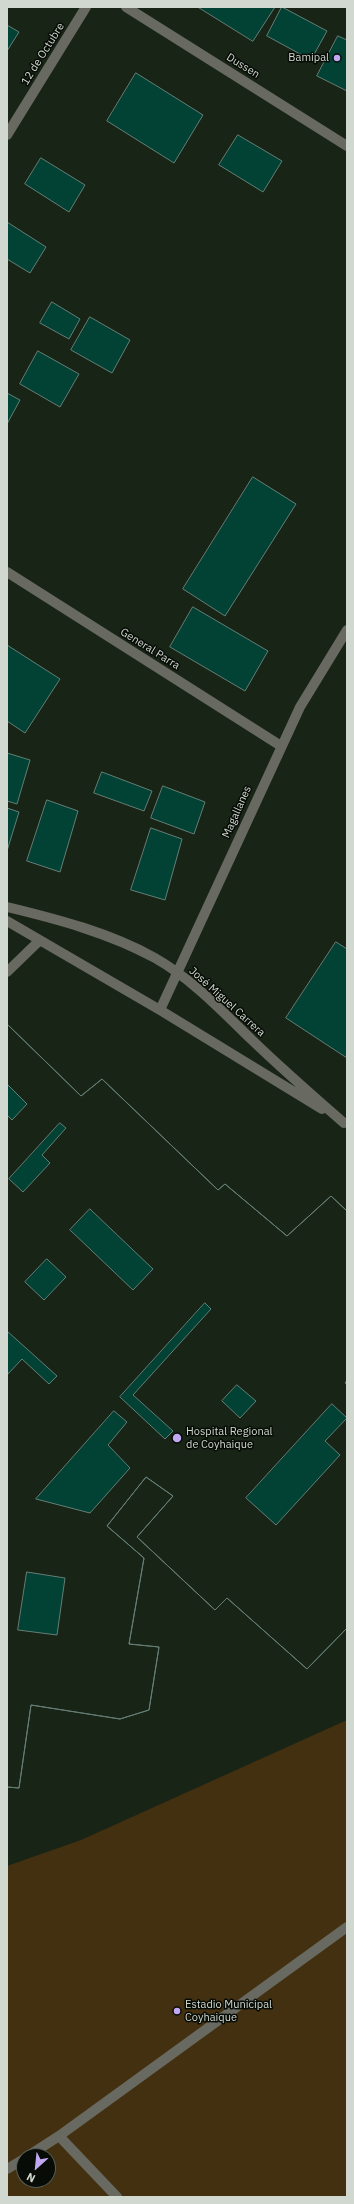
<!DOCTYPE html>
<meta charset="utf-8">
<style>
body{margin:0}
#map{position:relative;width:354px;height:2204px;overflow:hidden;background:#182416;font-family:"IBM Plex Sans",sans-serif}
canvas{display:block}
.frame{position:absolute;inset:0;border:8px solid #d0d8cf;pointer-events:none}
.north{position:absolute;left:16px;top:2148px;width:40px;height:40px;box-sizing:border-box;background:#070c06;border:1px solid #575e56;border-radius:50%;rotate:207deg;font-size:11px;font-weight:700;line-height:16px;text-align:center;color:#d0d8cf}
.north::after{content:'';display:block;margin:auto;width:14px;height:18px;background:#c0a8f3;clip-path:polygon(50% 0,100% 100%,50% 72%,0 100%)}
</style>
<div id="map">
<canvas width="354" height="2204"></canvas>
<div class="frame"></div>
<div class="north">N</div>
</div>
<script>
const ctx = document.querySelector('canvas').getContext('2d');
ctx.lineJoin = 'round';
function paint(path, color) { ctx.fillStyle = color; ctx.fill(path, 'evenodd'); }
function stroke(path, color, width, dash) { ctx.strokeStyle = color; ctx.lineWidth = width; ctx.lineCap = dash ? 'butt' : 'round'; ctx.setLineDash(dash || []); ctx.stroke(path); }
function write(font, color, halo, rows, align = 'center') {
  ctx.font = font + ' "IBM Plex Sans",sans-serif'; ctx.lineWidth = 3; ctx.setLineDash([]); ctx.textBaseline = 'middle'; ctx.strokeStyle = halo; ctx.fillStyle = color; for (const [text, x, y, turn = 0] of rows) {
    ctx.save(); ctx.translate(x, y); ctx.rotate((+turn || 0) * Math.PI / 180); ctx.textAlign = isNaN(turn) ? turn : align; if (halo) ctx.strokeText(text, 0, 0); ctx.fillText(text, 0, 0); ctx.restore();
  }
}
paint(new Path2D(`
 M347,1720V2197H7V1866L81,1840ZM24,2156H48V2180H24Z`), '#433010');
const building = new Path2D(`
 M198,7H275L253,41Z
 M282,7L327,31L311,60L267,36Z
 M7,25L19,32L7,51Z
 M338,36L347,40V91L317,76Z
 M136,73L203,115L174,163L107,121Z
 M238,135L282,161L263,192L219,165Z
 M41,158L85,185L69,212L25,184Z
 M7,222L46,247L30,273L7,259Z
 M52,302L80,319L69,339L40,323Z
 M90,317L130,340L112,373L71,350Z
 M38,351L79,374L60,407L20,384Z
 M7,393L20,400L7,424Z
 M253,477L296,504L225,616L183,589Z
 M193,607L268,651L245,691L170,647Z
 M7,645L60,679L25,733L7,721Z
 M7,753L30,760L17,804L7,801Z
 M102,772L152,791L144,811L94,793Z
 M163,786L205,802L194,834L151,818Z
 M47,800L78,811L60,872L27,861Z
 M7,808L19,812L7,851Z
 M151,828L182,839L165,900L131,890Z
 M336,942L347,949V1058L286,1018Z
 M7,1024L81,1096L102,1079L218,1190L225,1184L287,1236L331,1196L347,1211V1380L345,1383L347,1384V1628L307,1669L227,1598L215,1610L137,1537L173,1496L146,1477L107,1526L144,1558L129,1644L159,1647L149,1710L120,1719L31,1705L19,1788L7,1787V1375L22,1359L49,1384L57,1376L7,1331V1115L12,1120L27,1104L7,1084ZM60,1123L66,1128L42,1155L50,1163L23,1192L9,1179ZM90,1209L153,1269L133,1290L70,1230ZM47,1259L66,1277L44,1300L25,1282ZM205,1303L211,1309L133,1395L173,1431L165,1439L120,1397ZM237,1385L256,1401L240,1418L222,1401ZM332,1404L347,1418L325,1441L340,1455L276,1525L246,1498ZM114,1411L127,1422L108,1445L130,1468L90,1513L36,1499ZM27,1572L65,1578L57,1635L18,1630Z
 M7,1024L81,1096L102,1079L218,1190L225,1184L287,1236L331,1196L347,1211V1628L307,1669L227,1598L215,1610L137,1537L173,1496L146,1477L107,1526L144,1558L129,1644L159,1647L149,1710L120,1719L31,1705L19,1788L7,1787Z`);
paint(building, '#014234');
stroke(building, '#657e76', 1);
stroke(new Path2D(`
 M126,7L347,146
 M7,135L86,7
 M7,572L281,746
 M7,907C57,919 110,933 155,958C192,979 222,1011 252,1040C282,1069 313,1096 344,1123
 M7,921L160,1010L322,1109
 M7,972L39,941
 M160,1010L300,707L347,630
 M59,2136L117,2197
 M28,2156L59,2136L347,1927
 M7,2169L24,2159`), '#686960', 10);
for (const [x, y, r, color] of [
 [337,58,4,"#c0a8f3"],
 [177,1438,5,"#c0a8f3"],
 [177,2011,4,"#c0a8f3"]
]) { const dot = new Path2D(); dot.arc(x, y, r, 0, 2 * Math.PI); ctx.fillStyle = color; ctx.fill(dot); stroke(dot, '#070c06', 1.5); }
write('11px', '#d0d8cf', '#070c06', [
 ["12 de Octubre",43,54,-58],
 ["Dussen",243,66,32],
 ["General Parra",150,649,32],
 ["Magallanes",237,812,-66],
 ["José Miguel Carrera",227,1002,42]
]);
write('11px', '#d0d8cf', '#070c06', [
 ["Bamipal",329,58,"right"],
 ["Hospital Regional",186,1432],
 ["de Coyhaique",186,1445],
 ["Estadio Municipal",185,2005],
 ["Coyhaique",185,2018]
], 'left');
</script>
